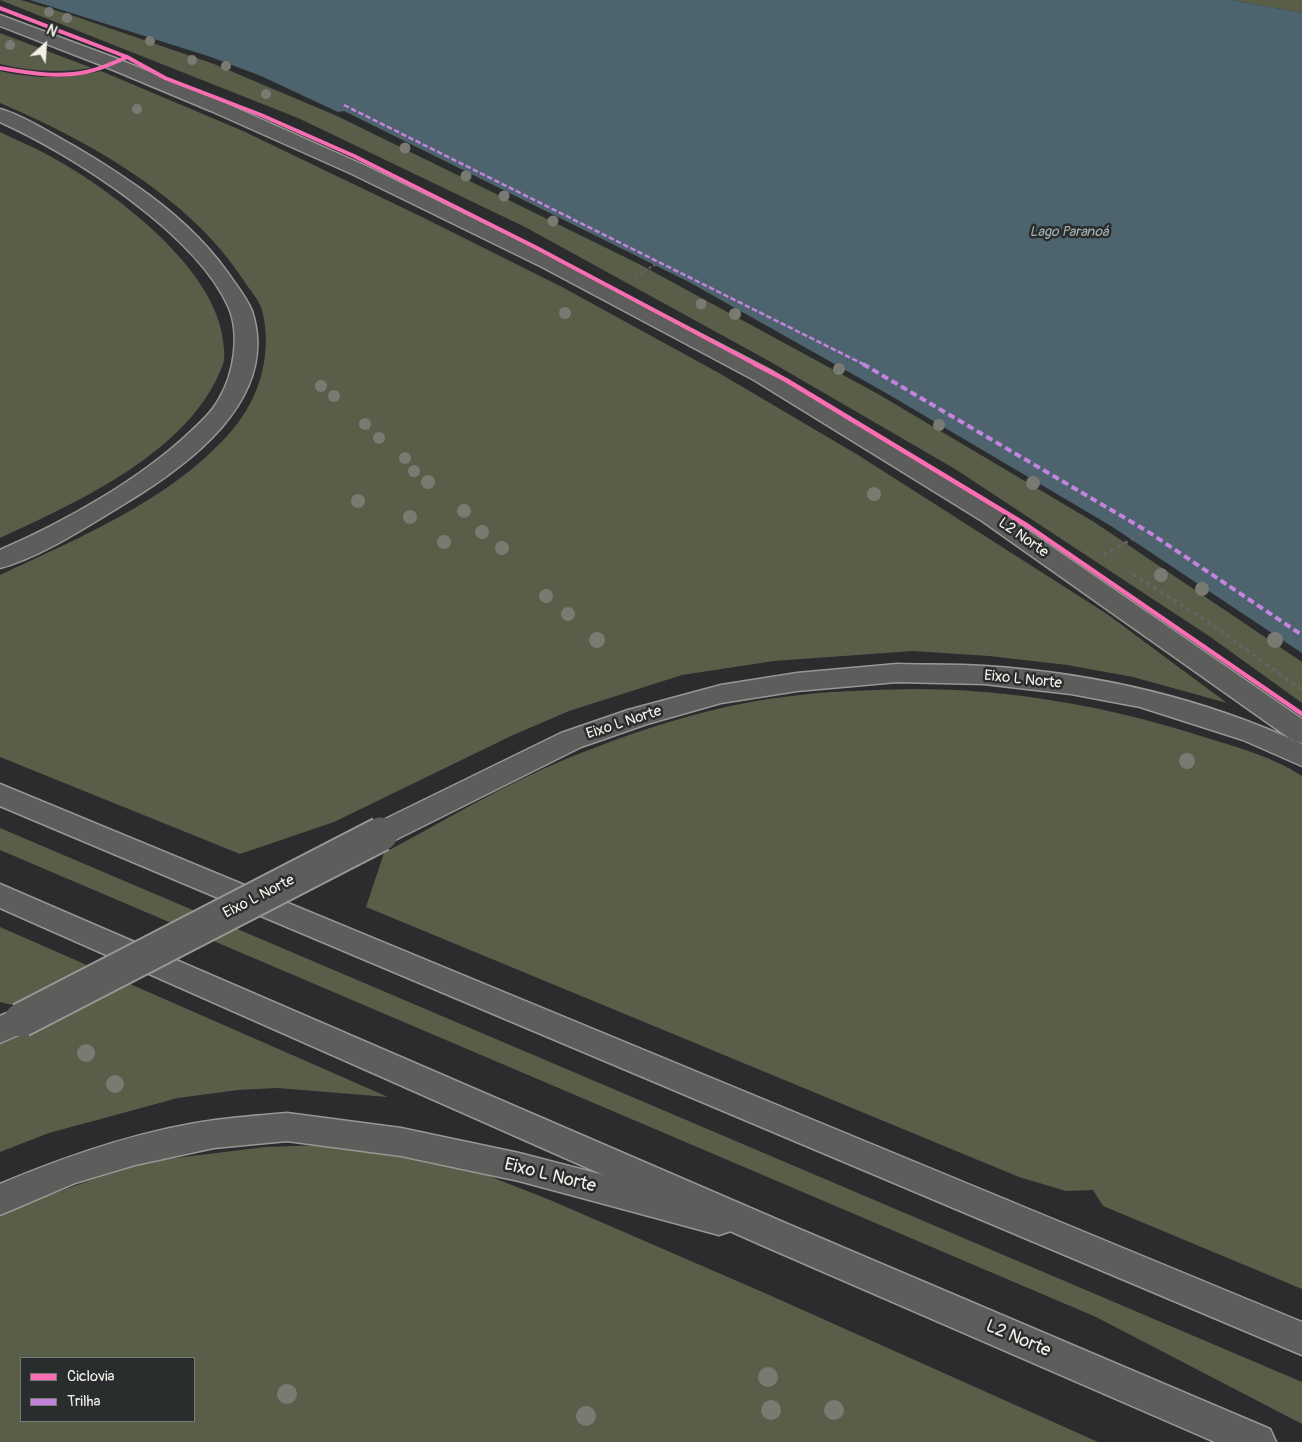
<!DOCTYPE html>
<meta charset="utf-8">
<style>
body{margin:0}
#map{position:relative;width:1302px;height:1442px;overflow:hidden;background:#2b2c2d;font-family:Pangolin,sans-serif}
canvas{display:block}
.legend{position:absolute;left:20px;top:1357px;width:175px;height:65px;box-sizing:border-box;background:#2a2d2e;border:1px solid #7b7b78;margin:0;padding:6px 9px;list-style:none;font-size:15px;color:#f4f1e8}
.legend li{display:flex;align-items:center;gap:10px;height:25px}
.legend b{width:25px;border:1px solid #7b7b78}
.north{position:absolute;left:20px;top:20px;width:50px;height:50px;-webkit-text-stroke:4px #2a2d2e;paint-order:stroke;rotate:26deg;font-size:14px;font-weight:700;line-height:20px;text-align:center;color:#f4f1e8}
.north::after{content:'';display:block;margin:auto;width:18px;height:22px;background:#f4f1e8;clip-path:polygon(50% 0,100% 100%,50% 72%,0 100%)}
</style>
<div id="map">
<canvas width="1302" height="1442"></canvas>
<ul class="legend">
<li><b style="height:6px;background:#f96db3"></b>Ciclovia</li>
<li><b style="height:6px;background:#c483df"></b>Trilha</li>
</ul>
<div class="north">N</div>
</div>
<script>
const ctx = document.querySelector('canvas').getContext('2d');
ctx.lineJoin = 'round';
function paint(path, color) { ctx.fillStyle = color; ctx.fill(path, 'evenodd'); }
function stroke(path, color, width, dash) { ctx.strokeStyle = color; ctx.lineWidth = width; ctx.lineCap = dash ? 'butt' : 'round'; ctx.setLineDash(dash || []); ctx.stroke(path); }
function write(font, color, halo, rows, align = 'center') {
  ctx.font = font + ' Pangolin,sans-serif'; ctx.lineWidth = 5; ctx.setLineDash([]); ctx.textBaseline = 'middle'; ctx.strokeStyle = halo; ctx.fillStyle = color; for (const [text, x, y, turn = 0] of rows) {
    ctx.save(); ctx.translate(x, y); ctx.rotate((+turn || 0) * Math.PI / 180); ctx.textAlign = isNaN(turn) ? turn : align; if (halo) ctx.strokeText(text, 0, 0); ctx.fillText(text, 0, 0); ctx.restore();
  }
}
paint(new Path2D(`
 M0,0H21L71,15L214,64L337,116L639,264L878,394L1094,522L1302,662V703L1209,636L955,469L769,361L525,227L298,118Z
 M1232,0H1302V13Z
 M0,33L92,68C61,73 31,72 0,64Z
 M0,71C33,79 68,79 101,71L243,131L422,217L562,287L719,373L858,455L1107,614L1227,703L1133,677L1067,665L989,656L913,651L774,661L682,675L569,711L511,736L334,822L240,854L0,757V575C81,537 180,496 237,424C262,392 272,349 262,310C259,300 250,290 244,281C192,199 88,140 0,103Z
 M0,132C16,140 32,146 48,155C109,188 209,262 222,334C223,343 226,355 223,364C192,451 78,502 0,538Z
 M912,689C1013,689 1112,707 1207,738C1240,748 1273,757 1302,776V1289L1103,1206L1093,1190L1066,1191L1019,1177L366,907L384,853C444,821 503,785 566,759C635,731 709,706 784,697C826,691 869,690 912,689Z
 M0,828L1302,1382V1424L1096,1317L0,850Z
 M0,927L388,1097L277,1088L238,1090L178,1098L49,1133L0,1152V1043L53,1015L0,1002Z
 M323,1145L406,1154L471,1169L550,1200L767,1294L1098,1442H0V1217L28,1203L91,1180L151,1161L265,1147ZM21,1358H194V1421H21Z`), '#595e48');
paint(new Path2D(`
 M30,0H1232L1302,13V653L1111,526L886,393L689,282L344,111L338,112L261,76L211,57Z`), '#4d646e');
const primary = new Path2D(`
 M0,15L118,59L225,103L366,166L556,259L770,370L1000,511L1302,719V743L1292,740L982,521L754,380L542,267L352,174L211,111L106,67L0,26Z
 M897,664C926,665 955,664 984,666C1093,673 1203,698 1302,744V766L1243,740L1140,707L1071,694L984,684L897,682L797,691L721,703L647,724L581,747L397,839L387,842L377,839L372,831L377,823L561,733L628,710L721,685L797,673Z
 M21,1007L32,1011L37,1020L32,1029L0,1043V1016Z
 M287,1113L401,1128L519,1153L719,1205L731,1209L736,1220L731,1231L719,1235L519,1181L401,1156L287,1141L214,1148L135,1165L75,1183L0,1215V1184C69,1155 141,1130 215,1120C239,1117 263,1115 287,1113Z`);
const highway = new Path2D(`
 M0,109C18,114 35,124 51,133C80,149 108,166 135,185C170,209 203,238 228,273C236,285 247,298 252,311C281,400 186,467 121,506C86,527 39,558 0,568V550C64,522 138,481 189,433C200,423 212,412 219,399C234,374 240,335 229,308C197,234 72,154 0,122Z
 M0,784L1302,1322V1355L0,806Z
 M0,884L790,1225L1270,1429L1276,1442H1215L766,1247L0,908Z`);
stroke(primary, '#979796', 3);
stroke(highway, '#979796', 3);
stroke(new Path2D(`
 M636,276L661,261`), '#646464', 2.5, [2.5, 2.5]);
stroke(new Path2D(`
 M1103,555L1147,531
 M1133,574L1208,622L1302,690`), '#646464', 3, [4, 4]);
paint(primary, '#5d5d5c');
paint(highway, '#5d5d5c');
const primaryBridgeFar1 = new Path2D(`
 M379,835L387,831`);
const primaryBridge = new Path2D(`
 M21,1020L381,834`);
stroke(primaryBridgeFar1, '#979796', 29, []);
stroke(primaryBridge, '#979796', 37, []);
stroke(primaryBridgeFar1, '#5d5d5c', 26);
stroke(primaryBridge, '#5d5d5c', 33);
stroke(new Path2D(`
 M344,105L865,365`), '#c483df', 2.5, [5.5, 2.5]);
stroke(new Path2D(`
 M863,364L1147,531L1302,635`), '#c483df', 4, [7, 4]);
stroke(new Path2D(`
 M0,8L127,57L165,78L261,115L354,156L535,247L757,365
 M0,68C28,73 58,78 86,72C101,69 114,63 127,57`), '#f96db3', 4);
stroke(new Path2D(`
 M755,364L786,380L1028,526L1302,714`), '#f96db3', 4.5);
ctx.fillStyle = '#797a72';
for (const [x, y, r] of [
 [49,12,5],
 [67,18,5],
 [150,41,5],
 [10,45,5],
 [192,60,5],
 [226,66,5],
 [266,94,5],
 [137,109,5],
 [405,148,5.5],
 [466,176,5.5],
 [504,196,5.5],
 [553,221,5.5],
 [701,304,5.5],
 [565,313,6],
 [735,314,6],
 [839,369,6],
 [321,386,6],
 [334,396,6],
 [365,424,6],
 [939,425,6],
 [379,438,6],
 [405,458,6],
 [414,471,6],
 [428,482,7],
 [1033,483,7],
 [874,494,7],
 [358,501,7],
 [464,511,7],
 [410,517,7],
 [482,532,7],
 [444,542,7],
 [502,548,7],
 [1161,575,7],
 [1202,589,7],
 [546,596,7],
 [568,614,7],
 [597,640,8],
 [1275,640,8],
 [1187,761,8],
 [86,1053,9],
 [115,1084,9],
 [768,1377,10],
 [287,1394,10],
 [771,1410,10],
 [834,1410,10],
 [586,1416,10]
]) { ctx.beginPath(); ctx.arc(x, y, r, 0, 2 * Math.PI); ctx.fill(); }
write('italic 14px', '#aab4b4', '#2a2d2e', [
 ["Lago Paranoá",1069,232]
]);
write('15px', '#f4f1e8', '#2a2d2e', [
 ["L2 Norte",1023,538,35],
 ["Eixo L Norte",1023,680,6],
 ["Eixo L Norte",624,723,-18],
 ["Eixo L Norte",259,897,-27]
]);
write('18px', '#f4f1e8', '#2a2d2e', [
 ["Eixo L Norte",550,1176,14],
 ["L2 Norte",1018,1339,23]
]);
</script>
